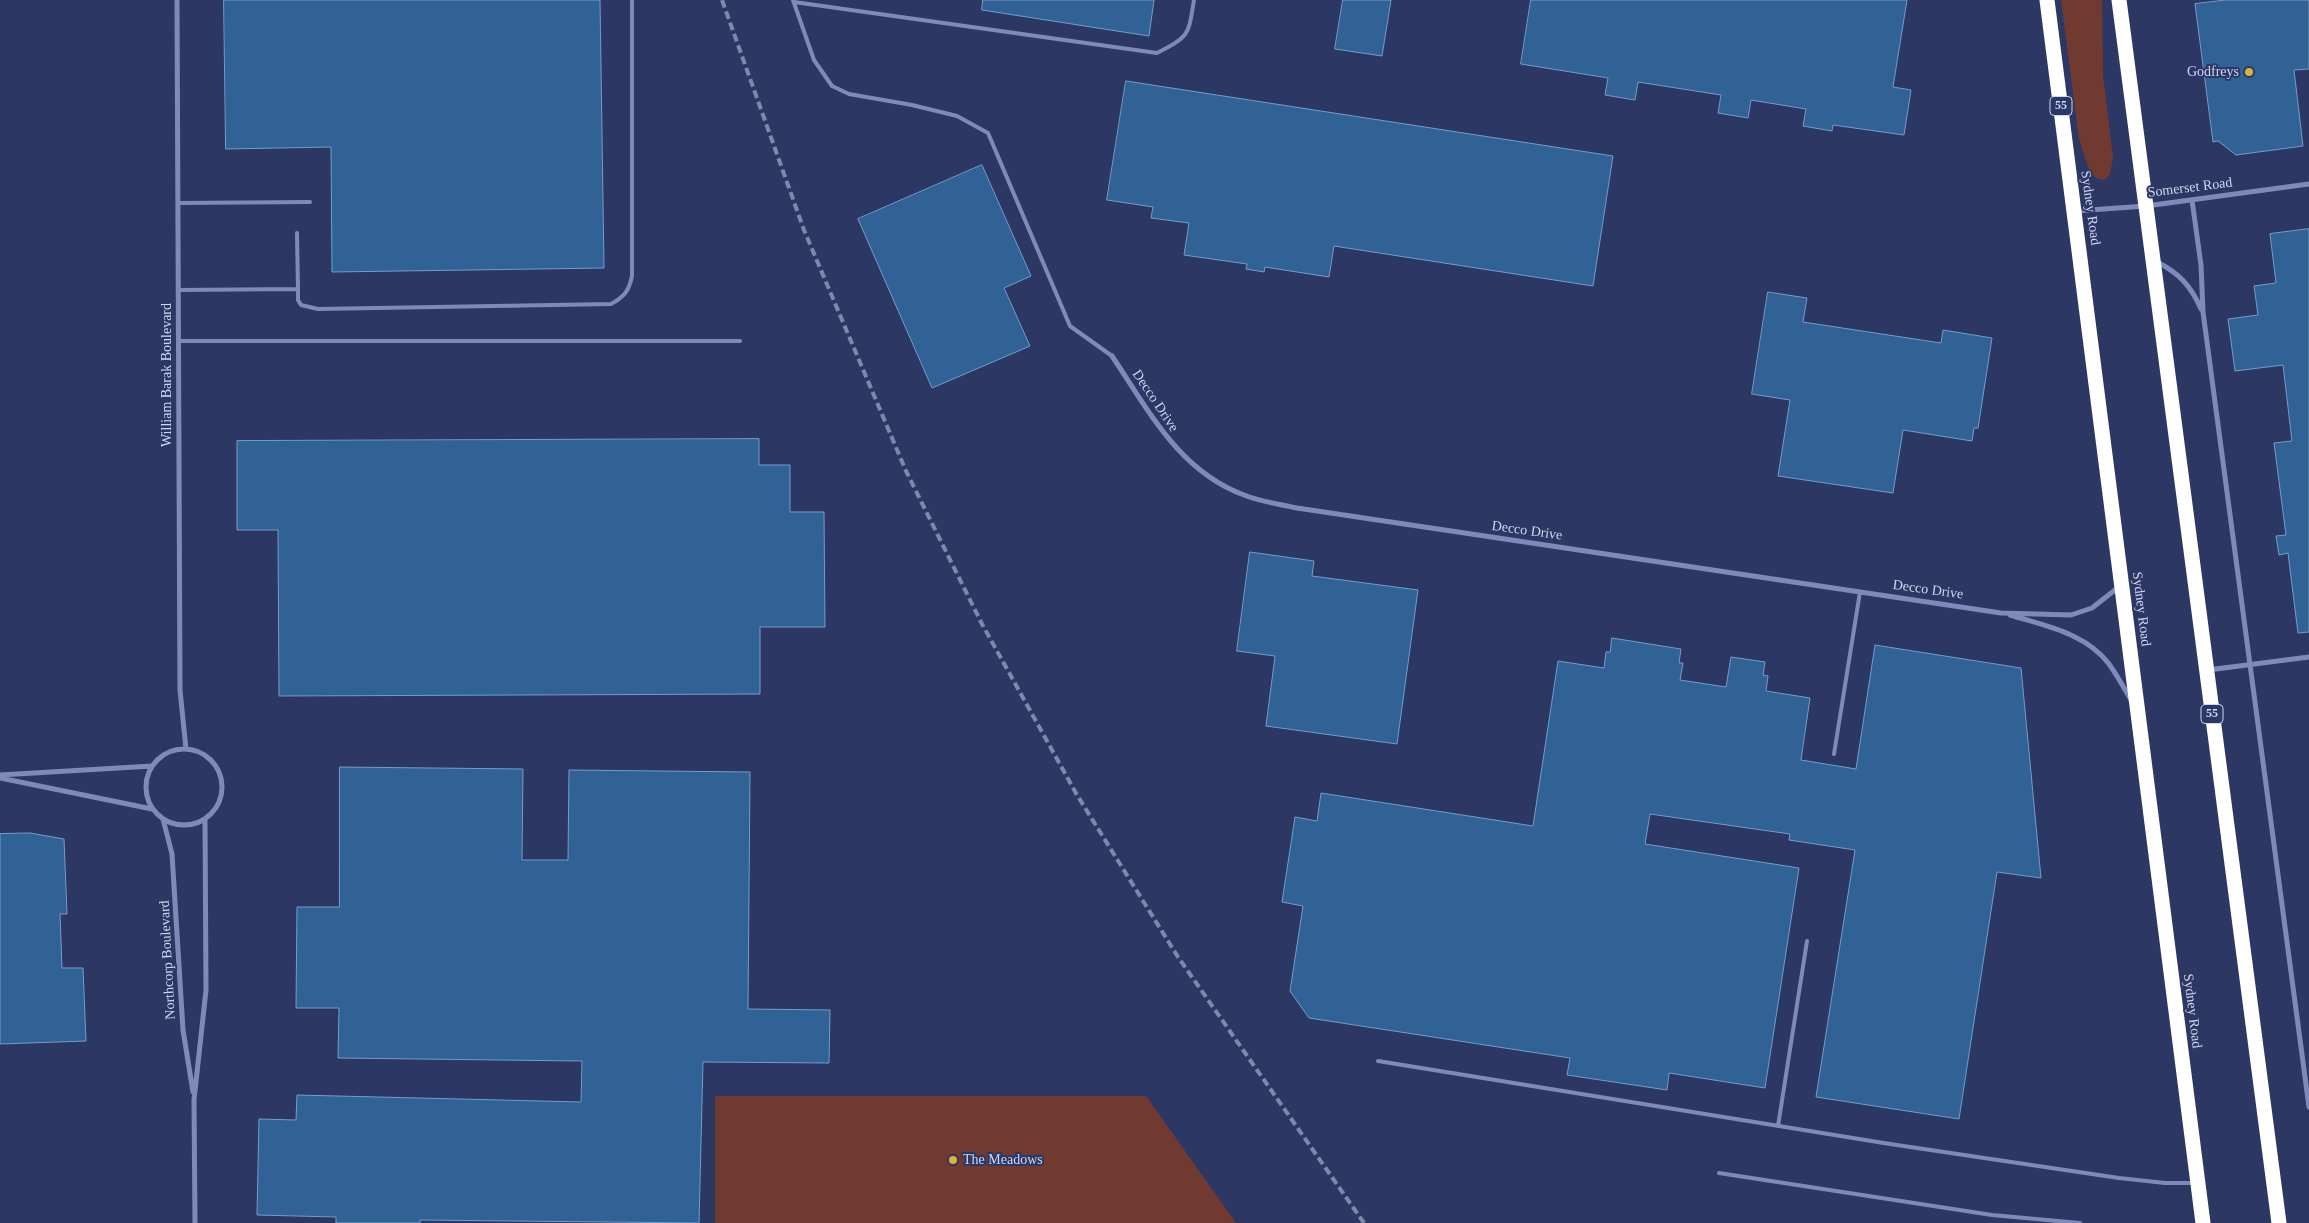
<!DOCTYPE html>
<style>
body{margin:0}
canvas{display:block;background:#2d3764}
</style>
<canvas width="2309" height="1223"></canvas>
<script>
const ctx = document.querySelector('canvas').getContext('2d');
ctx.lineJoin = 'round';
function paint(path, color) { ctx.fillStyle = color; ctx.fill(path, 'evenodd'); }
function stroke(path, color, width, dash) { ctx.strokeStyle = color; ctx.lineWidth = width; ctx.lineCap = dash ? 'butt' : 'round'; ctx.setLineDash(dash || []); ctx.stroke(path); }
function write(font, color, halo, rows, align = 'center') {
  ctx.font = font + ' "Times New Roman",serif'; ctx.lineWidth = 4; ctx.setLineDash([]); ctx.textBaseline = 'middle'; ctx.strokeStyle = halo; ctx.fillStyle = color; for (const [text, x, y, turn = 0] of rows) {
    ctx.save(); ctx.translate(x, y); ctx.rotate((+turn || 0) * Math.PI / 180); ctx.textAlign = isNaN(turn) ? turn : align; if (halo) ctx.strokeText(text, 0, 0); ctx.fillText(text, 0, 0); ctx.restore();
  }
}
paint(new Path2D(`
 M2061,0H2102L2103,75L2113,158L2110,174L2104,180L2096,178L2090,173L2079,139Z
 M715,1096H1146L1236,1223H715Z`), '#713a30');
const building = new Path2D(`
 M224,0H600L604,268L332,272L331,147L226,149Z
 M983,0H1154L1149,36L982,10Z
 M1343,0H1391L1382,56L1335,49Z
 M1531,0H1907L1893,87L1911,90L1904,135L1833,125L1832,131L1803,126L1806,109L1751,100L1748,118L1718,113L1721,95L1638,82L1635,100L1605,95L1608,78L1521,64Z
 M2226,0H2309V69L2294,70L2303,146L2236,155L2218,141L2213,142L2195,4Z
 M1126,81L1613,156L1593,286L1334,246L1329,277L1265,267L1264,272L1246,269L1247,264L1184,255L1189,223L1151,218L1153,207L1107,200Z
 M982,165L1031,276L1004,288L1030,346L932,388L858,219Z
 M2309,229V632L2298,633L2288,553L2279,555L2276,536L2286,535L2274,443L2292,441L2283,365L2235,371L2228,319L2258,315L2254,286L2276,283L2270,234Z
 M1768,292L1807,298L1803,322L1941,343L1943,330L1992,338L1978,428H1974L1972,441L1903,430L1893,493L1778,476L1790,400L1752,394Z
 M759,439V465H790V512H824L825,627H760V694L279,696L278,530H237V441Z
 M1250,552L1314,561L1312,576L1418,590L1397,744L1266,726L1275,656L1237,651Z
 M1612,638L1681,649L1679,663H1683L1680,680L1726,687L1731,657L1765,662L1763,675L1768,676L1766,691L1810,698L1801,760L1856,769L1875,645L2021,668L2041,878L1997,872L1959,1119L1816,1097L1855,850L1789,840L1790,834L1650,814L1645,844L1799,868L1765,1088L1669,1073L1667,1090L1567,1075L1570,1058L1309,1018L1290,991L1303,906L1282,902L1295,817L1317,821L1321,793L1533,826L1558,661L1604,668L1606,652H1610Z
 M340,767L523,769L522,860H568L569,770L750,772L748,1009L830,1010L829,1063L703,1062L699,1223L420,1220V1223H336V1217L257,1215L259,1119L296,1120L297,1095L581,1102L582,1061L338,1058L339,1008H296L297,907H339Z
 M30,833L64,839L67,914H60L62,968H83L86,1041L0,1044V834Z`);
paint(building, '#316295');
stroke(building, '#749cc9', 1);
stroke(new Path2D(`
 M793,0L814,60L832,86L849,94L912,105L957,116L988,133L1070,326L1112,356
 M794,2L1157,53C1190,36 1188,36 1194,0
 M178,203L310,202
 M297,233L298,289
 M178,290L298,289V300L301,305L318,309L611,304C624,297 629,291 632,276V0
 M179,341H740
 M1834,754L1860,592
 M1378,1061L1890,1144L2119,1178L2165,1183H2194
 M1778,1126L1807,941
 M1719,1173L1992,1215L2080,1223`), '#7e8bba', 4);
stroke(new Path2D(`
 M177,0L180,690L186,749
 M2192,200L2201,265L2203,312L2309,1107
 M2075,211L2146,206L2309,184
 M2157,262C2179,273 2191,286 2201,309
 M1112,356C1149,411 1179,471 1244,495C1261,502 1280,504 1297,508L2001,613L2071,615L2092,608L2120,586
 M2010,615C2045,626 2086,633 2109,664C2117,675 2124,688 2131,700
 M2208,670L2309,657
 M146 787a38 38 0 1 1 76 0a38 38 0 1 1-76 0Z
 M0,775L152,766
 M0,778L152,809
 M163,819L172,854L183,1030L193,1092
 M195,1223L194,1100L206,990L205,819`), '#7e8bba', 5);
stroke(new Path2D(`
 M2047,0L2203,1223
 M2119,0L2279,1223`), '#fff', 15);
stroke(new Path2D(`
 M722,0L804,230L906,471L982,624L1077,795L1178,957L1364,1223`), '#7e88ac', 4, [8, 4]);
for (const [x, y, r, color] of [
 [2249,72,5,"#d9b334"],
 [953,1160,5,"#d9b334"]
]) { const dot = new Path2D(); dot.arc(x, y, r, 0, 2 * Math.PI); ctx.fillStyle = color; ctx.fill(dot); stroke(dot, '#2d3764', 2); }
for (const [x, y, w] of [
 [2061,106,22],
 [2212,714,22]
]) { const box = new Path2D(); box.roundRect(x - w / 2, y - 9.5, w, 19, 4); ctx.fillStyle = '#2d3764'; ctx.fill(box); stroke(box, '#cdd6f2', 1); }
write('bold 12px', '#cdd6f2', null, [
 ["55",2061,106],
 ["55",2212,714]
]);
write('14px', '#cdd6f2', '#2d3764', [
 ["Godfreys",2239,72],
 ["The Meadows",963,1160,"left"]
], 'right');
write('14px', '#cdd6f2', '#2d3764', [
 ["Somerset Road",2190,188,-7],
 ["Sydney Road",2090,208,82],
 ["William Barak Boulevard",167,375,-90],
 ["Decco Drive",1155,401,56],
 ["Decco Drive",1527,531,8],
 ["Decco Drive",1928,590,8],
 ["Sydney Road",2141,609,83],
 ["Northcorp Boulevard",168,960,-93],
 ["Sydney Road",2192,1011,83]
]);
</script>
